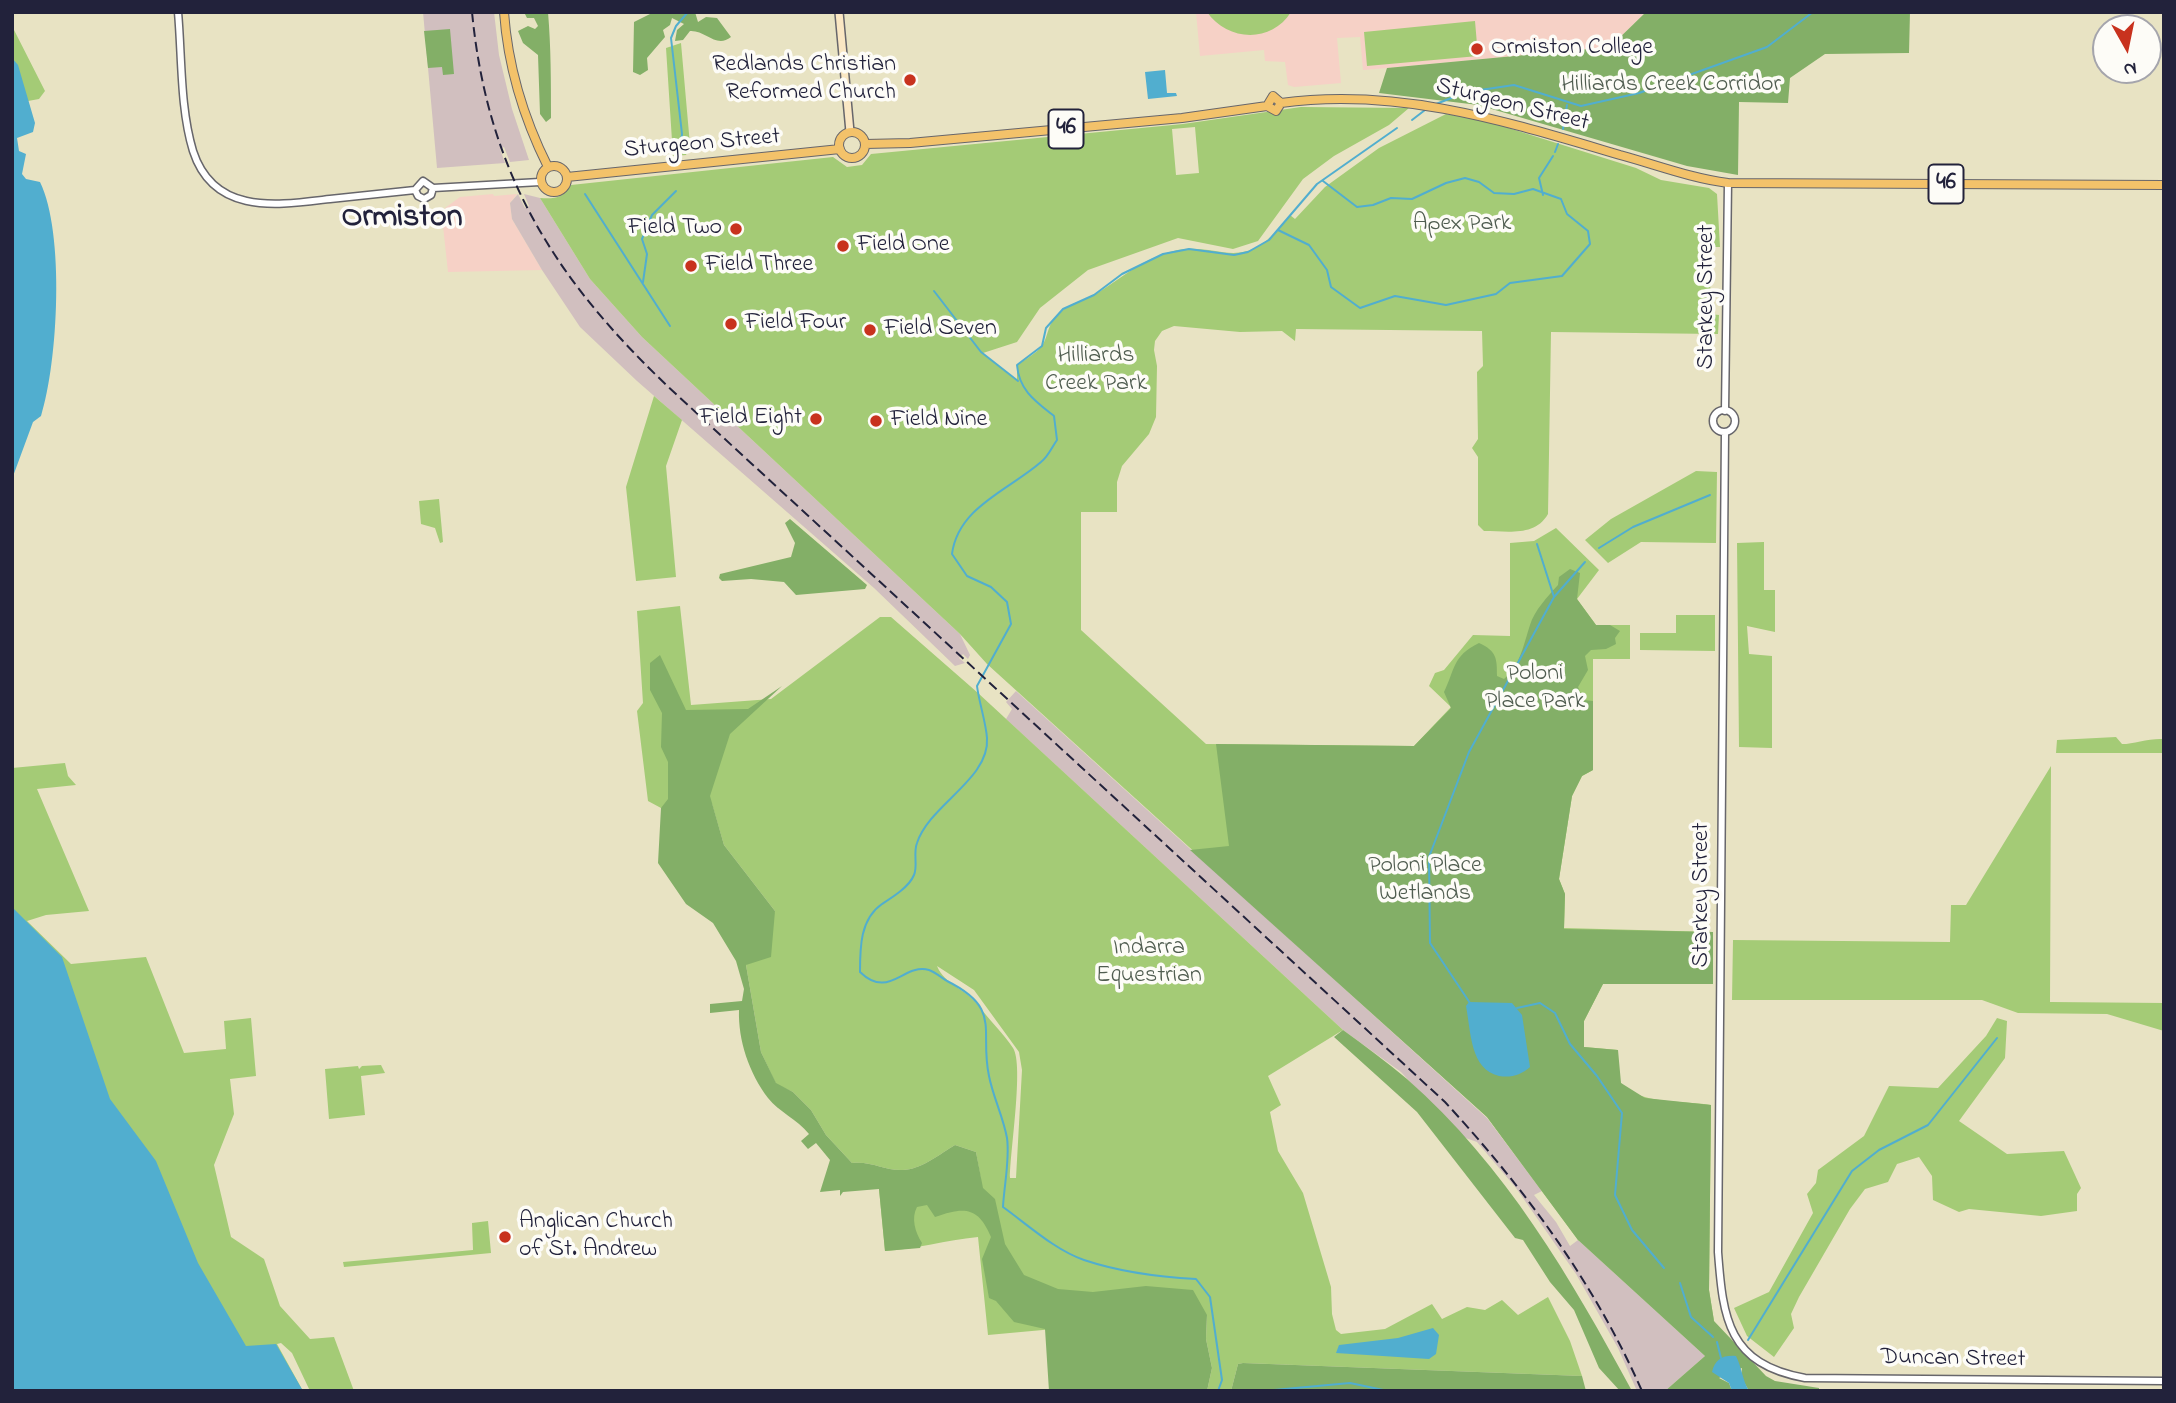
<!DOCTYPE html>
<style>
body{margin:0}
#map{position:relative;width:2176px;height:1403px;overflow:hidden;background:#e8e3c3;font-family:"Indie Flower",sans-serif}
canvas{display:block}
.frame{position:absolute;inset:0;border:14px solid #22223b;pointer-events:none}
.north{position:absolute;left:2092px;top:14px;width:70px;height:70px;box-sizing:border-box;background:#fdfcf7;border:2px solid #a5a5ac;border-radius:50%;rotate:171deg;font-size:19px;font-weight:700;line-height:28px;text-align:center;color:#22223b}
.north::after{content:'';display:block;margin:auto;width:24px;height:32px;background:#c8321e;clip-path:polygon(50% 0,100% 100%,50% 72%,0 100%)}
</style>
<div id="map">
<canvas width="2176" height="1403"></canvas>
<div class="frame"></div>
<div class="north">N</div>
</div>
<script>
const ctx = document.querySelector('canvas').getContext('2d');
ctx.lineJoin = 'round';
function paint(path, color) { ctx.fillStyle = color; ctx.fill(path, 'evenodd'); }
function stroke(path, color, width, dash) { ctx.strokeStyle = color; ctx.lineWidth = width; ctx.lineCap = dash ? 'butt' : 'round'; ctx.setLineDash(dash || []); ctx.stroke(path); }
function write(font, color, halo, rows, align = 'center') {
  ctx.font = font + ' "Indie Flower",sans-serif'; ctx.lineWidth = 7; ctx.setLineDash([]); ctx.textBaseline = 'middle'; ctx.strokeStyle = halo; ctx.fillStyle = color; for (const [text, x, y, turn = 0] of rows) {
    ctx.save(); ctx.translate(x, y); ctx.rotate((+turn || 0) * Math.PI / 180); ctx.textAlign = isNaN(turn) ? turn : align; if (halo) ctx.strokeText(text, 0, 0); ctx.fillText(text, 0, 0); ctx.restore();
  }
}
paint(new Path2D(`
 M1196,12H1646L1610,47L1387,68L1363,70L1360,37L1337,38L1341,83L1294,87L1288,85L1285,62L1265,61L1264,50L1200,56Z
 M493,194L494,196L517,194L510,203L512,219L542,270L448,272L443,226L445,208L460,197Z`), '#f6d1c6');
paint(new Path2D(`
 M423,12H494L499,55L512,109L529,160L510,162L504,147L500,149L505,163L437,168Z
 M518,194L525,208L529,206L524,194L540,198L590,279L642,337L960,634L970,655L968,659L963,654L959,658L965,663L955,666L874,588L637,381L580,327L542,270L512,219L510,203Z
 M1016,691L1487,1118L1542,1191L1534,1195L1556,1222L1570,1246L1578,1240L1705,1356L1665,1391H1637L1618,1348L1576,1274L1516,1188L1477,1142L1460,1136L1401,1072L1343,1030L1006,719L1012,709L1006,702Z`), '#d1bfbf');
paint(new Path2D(`
 M1207,12H1291C1271,44 1227,41 1207,12Z
 M1475,21L1478,56L1367,66L1364,32Z
 M12,26L45,91L39,99L28,101L32,115L12,71Z
 M681,43L690,145L686,155L673,156L666,48Z
 M1301,107L1409,108L1389,125L1334,156L1303,179L1258,241L1233,249L1178,238L1088,270L1040,308L1017,342L983,353L1017,381V365C1024,360 1037,353 1042,346C1050,333 1046,323 1063,310C1071,303 1083,301 1092,296C1116,283 1133,265 1161,255C1217,232 1238,285 1290,215L1295,219L1325,187L1379,148L1446,114L1483,120L1636,168L1661,180L1709,188L1717,194L1720,247H1711L1710,314L1719,315L1718,334L1551,332L1548,514C1535,537 1507,531 1484,531L1478,525V457L1472,448L1478,439L1477,372L1483,366L1482,331L1296,329L1295,341L1282,331L1240,332L1174,326L1162,331L1155,341L1154,350L1157,366L1156,417L1149,434L1122,466L1117,482V512H1081V630L1206,744L1414,746L1451,707L1429,686L1435,673L1444,670L1473,635L1510,636V543L1534,541L1556,528L1599,570L1577,599L1596,625H1630V659H1593V770L1582,776L1572,796L1559,879L1565,894L1564,928L1713,932V984H1603L1584,1021V1047L1618,1050C1618,1059 1616,1075 1621,1083C1634,1104 1689,1101 1711,1105L1709,1290L1714,1321L1578,1240L1487,1117L987,664L960,634L642,337L590,279L540,198C555,199 563,198 571,185L833,157L847,167L862,165L871,154L1183,124ZM1195,127L1199,173L1176,175L1172,129Z
 M654,396L682,420L666,466L676,577L636,581L626,487Z
 M1696,471L1717,472L1716,543L1641,542L1608,563L1585,540L1611,519Z
 M439,499L443,542L440,543L435,528L421,524L419,501Z
 M1764,542V590H1775V632L1747,626L1749,654L1772,656V748L1739,747L1737,543Z
 M680,606L691,705L771,699L880,617H891L978,693L1343,1030L1268,1076L1281,1105L1270,1112L1278,1151L1303,1193L1331,1287L1332,1314L1336,1330L1341,1334L1385,1329L1432,1304L1442,1319L1467,1307L1485,1310L1502,1300L1518,1315L1548,1297L1570,1341L1582,1376L1243,1363L1238,1364L1231,1391H1207L1212,1368L1206,1339L1207,1315L988,1335L978,1237C945,1240 917,1249 885,1251L879,1189L981,1180L976,1152L955,1145C940,1154 919,1171 901,1170C883,1170 872,1161 852,1163L826,1135L811,1110L793,1092L776,1084L761,1052L746,965L775,911L724,845L712,804L661,808L648,801L637,711L643,703L637,611ZM937,966L974,990L1019,1052L1022,1070L1016,1178H1010C1010,1151 1024,1065 1013,1048C1004,1034 989,1020 979,1006C965,988 945,985 937,966Z
 M1676,615H1715V651L1640,650V633H1676Z
 M2116,737L2122,744C2134,744 2149,738 2164,739V753H2056L2057,740Z
 M65,763L68,776L76,785L37,789L89,911L46,915L27,921L71,964L146,957L184,1053L226,1049L224,1021L251,1018L256,1076L230,1079L234,1114L214,1165L231,1237L264,1259L280,1306L310,1339L334,1337L354,1391H310L292,1353L281,1343L277,1344L303,1391H12V768Z
 M2051,766L2050,1002L2164,1003V1031L2107,1014L2018,1013L1982,1000H1732L1733,940L1950,942L1951,905H1966Z
 M1997,1018L2007,1021L2005,1058L1959,1121L2007,1154L2064,1151L2081,1188L2077,1194V1211L2041,1216L1969,1209L1959,1212L1933,1200L1932,1176L1919,1157L1897,1164L1888,1182L1865,1189L1850,1209L1799,1297L1791,1314L1794,1328L1774,1357L1747,1336L1734,1308L1769,1292L1813,1213L1807,1194L1816,1183L1818,1170L1864,1136L1889,1086L1938,1088L1986,1036Z
 M381,1065L385,1073L361,1076L365,1115L329,1119L325,1069L358,1066L359,1069L362,1066Z
 M488,1221L491,1253L344,1267L343,1262L473,1250L472,1223Z`), '#a4cb76');
paint(new Path2D(`
 M524,12H548C551,48 551,82 551,118L546,122L540,114L538,55L523,43L518,31L528,26L535,29L538,26L534,18H527Z
 M654,12H695L698,22L706,17L717,18L731,37C716,49 706,30 690,31L683,40L675,41L677,30L684,24L672,18L670,25L663,30L665,37L647,58L648,70L640,75L633,72L634,22Z
 M1646,12H1910L1909,53L1825,54L1790,78L1788,103L1739,102L1738,175L1687,166L1478,105L1379,93L1387,68L1610,47Z
 M450,29L454,74L443,75L442,67L428,68L424,31Z
 M790,519L867,585L865,589L796,595L784,582L751,579L722,581L719,578L720,574L791,557L795,543L785,523Z
 M1570,569L1580,573L1577,599L1596,625H1610L1620,631L1615,638L1616,644L1606,649L1591,650L1585,656L1588,670L1578,687L1584,700L1593,701V770L1582,776L1572,796L1559,879L1565,894L1564,929L1713,932V984H1603L1584,1021V1047L1618,1050L1621,1083L1645,1098L1711,1105L1709,1290L1714,1321L1766,1376L1775,1381L1819,1388V1391H1749L1741,1377L1742,1368L1719,1378L1729,1383L1732,1391H1665L1705,1356L1578,1240L1487,1117L1190,850L1229,846L1216,744L1414,746L1451,708L1444,692C1455,670 1452,656 1479,643C1497,651 1497,659 1497,676L1504,679C1520,667 1524,643 1530,625C1534,611 1548,596 1558,585L1559,577Z
 M660,655L686,710L748,709L782,686L730,734L710,796L724,845L775,911L771,957L746,965L761,1052L776,1083L793,1092L811,1110L826,1135L852,1163C872,1161 883,1170 901,1170C919,1171 940,1154 955,1145L976,1152L983,1188L995,1199L1005,1244L1024,1275L1058,1289L1093,1292L1146,1286L1193,1290L1207,1315L1206,1339L1212,1368L1207,1391H1049L1045,1329L1014,1322L996,1301L989,1298L982,1259L991,1237C978,1206 964,1207 935,1217L927,1205L917,1207C911,1218 915,1232 922,1243L920,1248L885,1251L879,1189L843,1192L840,1196V1190L820,1192L830,1160L816,1143L808,1149L801,1141L809,1134C797,1119 779,1112 768,1098C749,1073 738,1040 739,1010L710,1013V1004L742,1001L744,989L736,961L713,923L686,904L658,863L661,808L668,799V762L661,747L662,713L650,690V663Z
 M1343,1030C1365,1046 1387,1062 1407,1079C1505,1165 1571,1278 1632,1391H1620L1599,1368L1574,1310L1550,1282L1523,1240L1515,1238L1417,1112L1334,1037Z
 M1243,1363L1582,1376L1586,1391H1231L1238,1364Z`), '#83af67');
paint(new Path2D(`
 M12,58L18,65L35,123L33,132L17,138L19,151L26,154L22,174L26,179L40,182C65,233 58,362 41,416L33,422L12,479Z
 M1165,70L1167,93H1176L1177,96L1148,99L1145,72Z
 M12,907L62,957L110,1099L156,1161L198,1263L246,1346L276,1344L303,1391H12Z
 M1469,1002L1512,1003L1522,1015L1530,1067C1521,1075 1511,1078 1499,1076C1470,1069 1471,1032 1466,1006Z
 M1433,1328L1439,1335L1436,1354L1429,1359L1336,1353L1339,1345L1398,1338Z
 M1736,1356C1742,1368 1742,1379 1749,1391H1732L1729,1383L1712,1372C1715,1359 1723,1355 1736,1356Z`), '#51aecf');
stroke(new Path2D(`
 M1436,104L1467,92L1514,85L1581,106L1639,93L1767,47L1813,12
 M1412,120L1425,110
 M1563,129L1567,105
 M1555,152L1558,144
 M679,157L682,134L671,38L676,26L688,12
 M585,194L670,326
 M1543,195L1539,178L1553,156
 M1278,230L1309,245L1327,270L1331,287L1360,308L1395,296L1446,305L1496,294L1510,283L1562,276L1590,244L1588,231L1567,214L1561,199L1533,189L1514,194L1494,193L1479,182L1465,178L1446,183L1412,199L1391,198L1373,205L1357,207L1323,181
 M643,282L647,254L642,239L652,215L676,191
 M934,291L981,352L1018,381
 M1537,544L1554,597
 M1599,548L1633,527L1710,495
 M1470,1003L1430,943L1429,857L1469,752L1554,597L1585,562
 M1517,1008L1540,1003L1555,1013L1570,1044L1597,1076L1622,1113L1615,1195L1632,1230L1664,1268
 M1680,1283L1691,1317L1713,1337
 M1748,1340L1852,1171L1879,1150L1928,1125L1997,1038
 M1717,1342L1721,1358
 M1218,1391L1222,1380L1210,1297L1196,1279C1158,1277 1120,1272 1084,1260C1055,1250 1028,1225 1003,1207C1004,1186 1010,1159 1007,1138C1003,1116 993,1097 989,1076C979,1030 1003,1009 947,981C942,978 935,972 929,970C903,963 889,1000 860,972C860,948 860,919 882,904C893,897 909,887 914,875C918,866 913,853 917,843C929,805 990,779 987,738C986,723 979,702 977,686L1011,624L1007,602L991,587L967,576L952,554C958,507 1009,490 1041,462C1048,457 1052,447 1057,440L1054,416C1035,401 1019,390 1017,365L1042,346L1046,328L1063,309L1094,295L1122,274L1163,254L1189,249L1234,255L1248,252L1269,240L1317,184L1397,128
 M1263,1391L1350,1383L1388,1391`), '#51aecf', 2);
const tertiary = new Path2D(`
 M178,12C182,57 180,108 193,151C214,216 278,205 330,199C358,196 387,193 415,190
 M433,188L540,182
 M415,190L418,196L424,199L431,195L433,188
 M415,190L423,181L433,188
 M1713 421a11 11 0 1 1 22 0a11 11 0 1 1-22 0Z
 M1725,411L1728,183
 M1725,432L1718,1252C1723,1319 1728,1364 1805,1378L2164,1381`);
const secondary = new Path2D(`
 M839,12L850,132`);
const primary = new Path2D(`
 M504,12C508,68 523,117 548,167
 M1281,103C1400,87 1508,122 1620,155C1657,165 1690,178 1728,183L2164,185
 M1267,106L1273,96L1281,103
 M1267,106L1276,111L1281,103
 M839 145a13 13 0 1 1 26 0a13 13 0 1 1-26 0Z
 M865,144L910,143L1182,118L1267,106
 M541 179a13 13 0 1 1 26 0a13 13 0 1 1-26 0Z
 M567,177L840,149`);
stroke(tertiary, '#67666b', 9);
stroke(secondary, '#67666b', 10);
stroke(primary, '#67666b', 10);
stroke(tertiary, '#fff', 6);
stroke(secondary, '#fae7c3', 7);
stroke(primary, '#f3c26a', 8);
stroke(new Path2D(`
 M472,12C488,178 559,285 677,395L1445,1102C1525,1189 1594,1282 1642,1391`), '#22223b', 2, [10, 5]);
for (const [x, y, r, color] of [
 [1477,49,7,"#c8321e"],
 [910,80,7,"#c8321e"],
 [736,229,7,"#c8321e"],
 [843,246,7,"#c8321e"],
 [691,266,7,"#c8321e"],
 [731,324,7,"#c8321e"],
 [870,330,7,"#c8321e"],
 [816,419,7,"#c8321e"],
 [876,421,7,"#c8321e"],
 [505,1237,7,"#c8321e"]
]) { const dot = new Path2D(); dot.arc(x, y, r, 0, 2 * Math.PI); ctx.fillStyle = color; ctx.fill(dot); stroke(dot, '#fdfcf7', 2.5); }
for (const [x, y, w] of [
 [1066,129,35],
 [1946,184,35]
]) { const box = new Path2D(); box.roundRect(x - w / 2, y - 19.5, w, 39, 5); ctx.fillStyle = '#fdfcf7'; ctx.fill(box); stroke(box, '#22223b', 2); }
write('bold 23px', '#22223b', null, [
 ["46",1066,129],
 ["46",1946,184]
]);
write('24px', '#22223b', '#fdfcf7', [
 ["Ormiston College",1491,49],
 ["Redlands Christian",896,66,"right"],
 ["Reformed Church",896,94,"right"],
 ["Field Two",722,229,"right"],
 ["Field One",857,246],
 ["Field Three",705,266],
 ["Field Four",745,324],
 ["Field Seven",884,330],
 ["Field Eight",802,419,"right"],
 ["Field Nine",890,421],
 ["Anglican Church",519,1223],
 ["of St. Andrew",519,1251]
], 'left');
write('24px', '#505d50', '#fdfcf7', [
 ["Hilliards Creek Corridor",1671,86],
 ["Apex Park",1462,225],
 ["Hilliards",1096,357],
 ["Creek Park",1096,385],
 ["Poloni",1535,675],
 ["Place Park",1535,703],
 ["Poloni Place",1425,867],
 ["Wetlands",1425,895],
 ["Indarra",1149,949],
 ["Equestrian",1149,977]
]);
write('24px', '#22223b', '#fdfcf7', [
 ["Sturgeon Street",1512,106,14],
 ["Sturgeon Street",702,145,-5],
 ["Starkey Street",1708,297,-90],
 ["Starkey Street",1703,895,-90],
 ["Duncan Street",1953,1360,1]
]);
write('bold 32px', '#22223b', '#fdfcf7', [
 ["Ormiston",402,220]
]);
</script>
